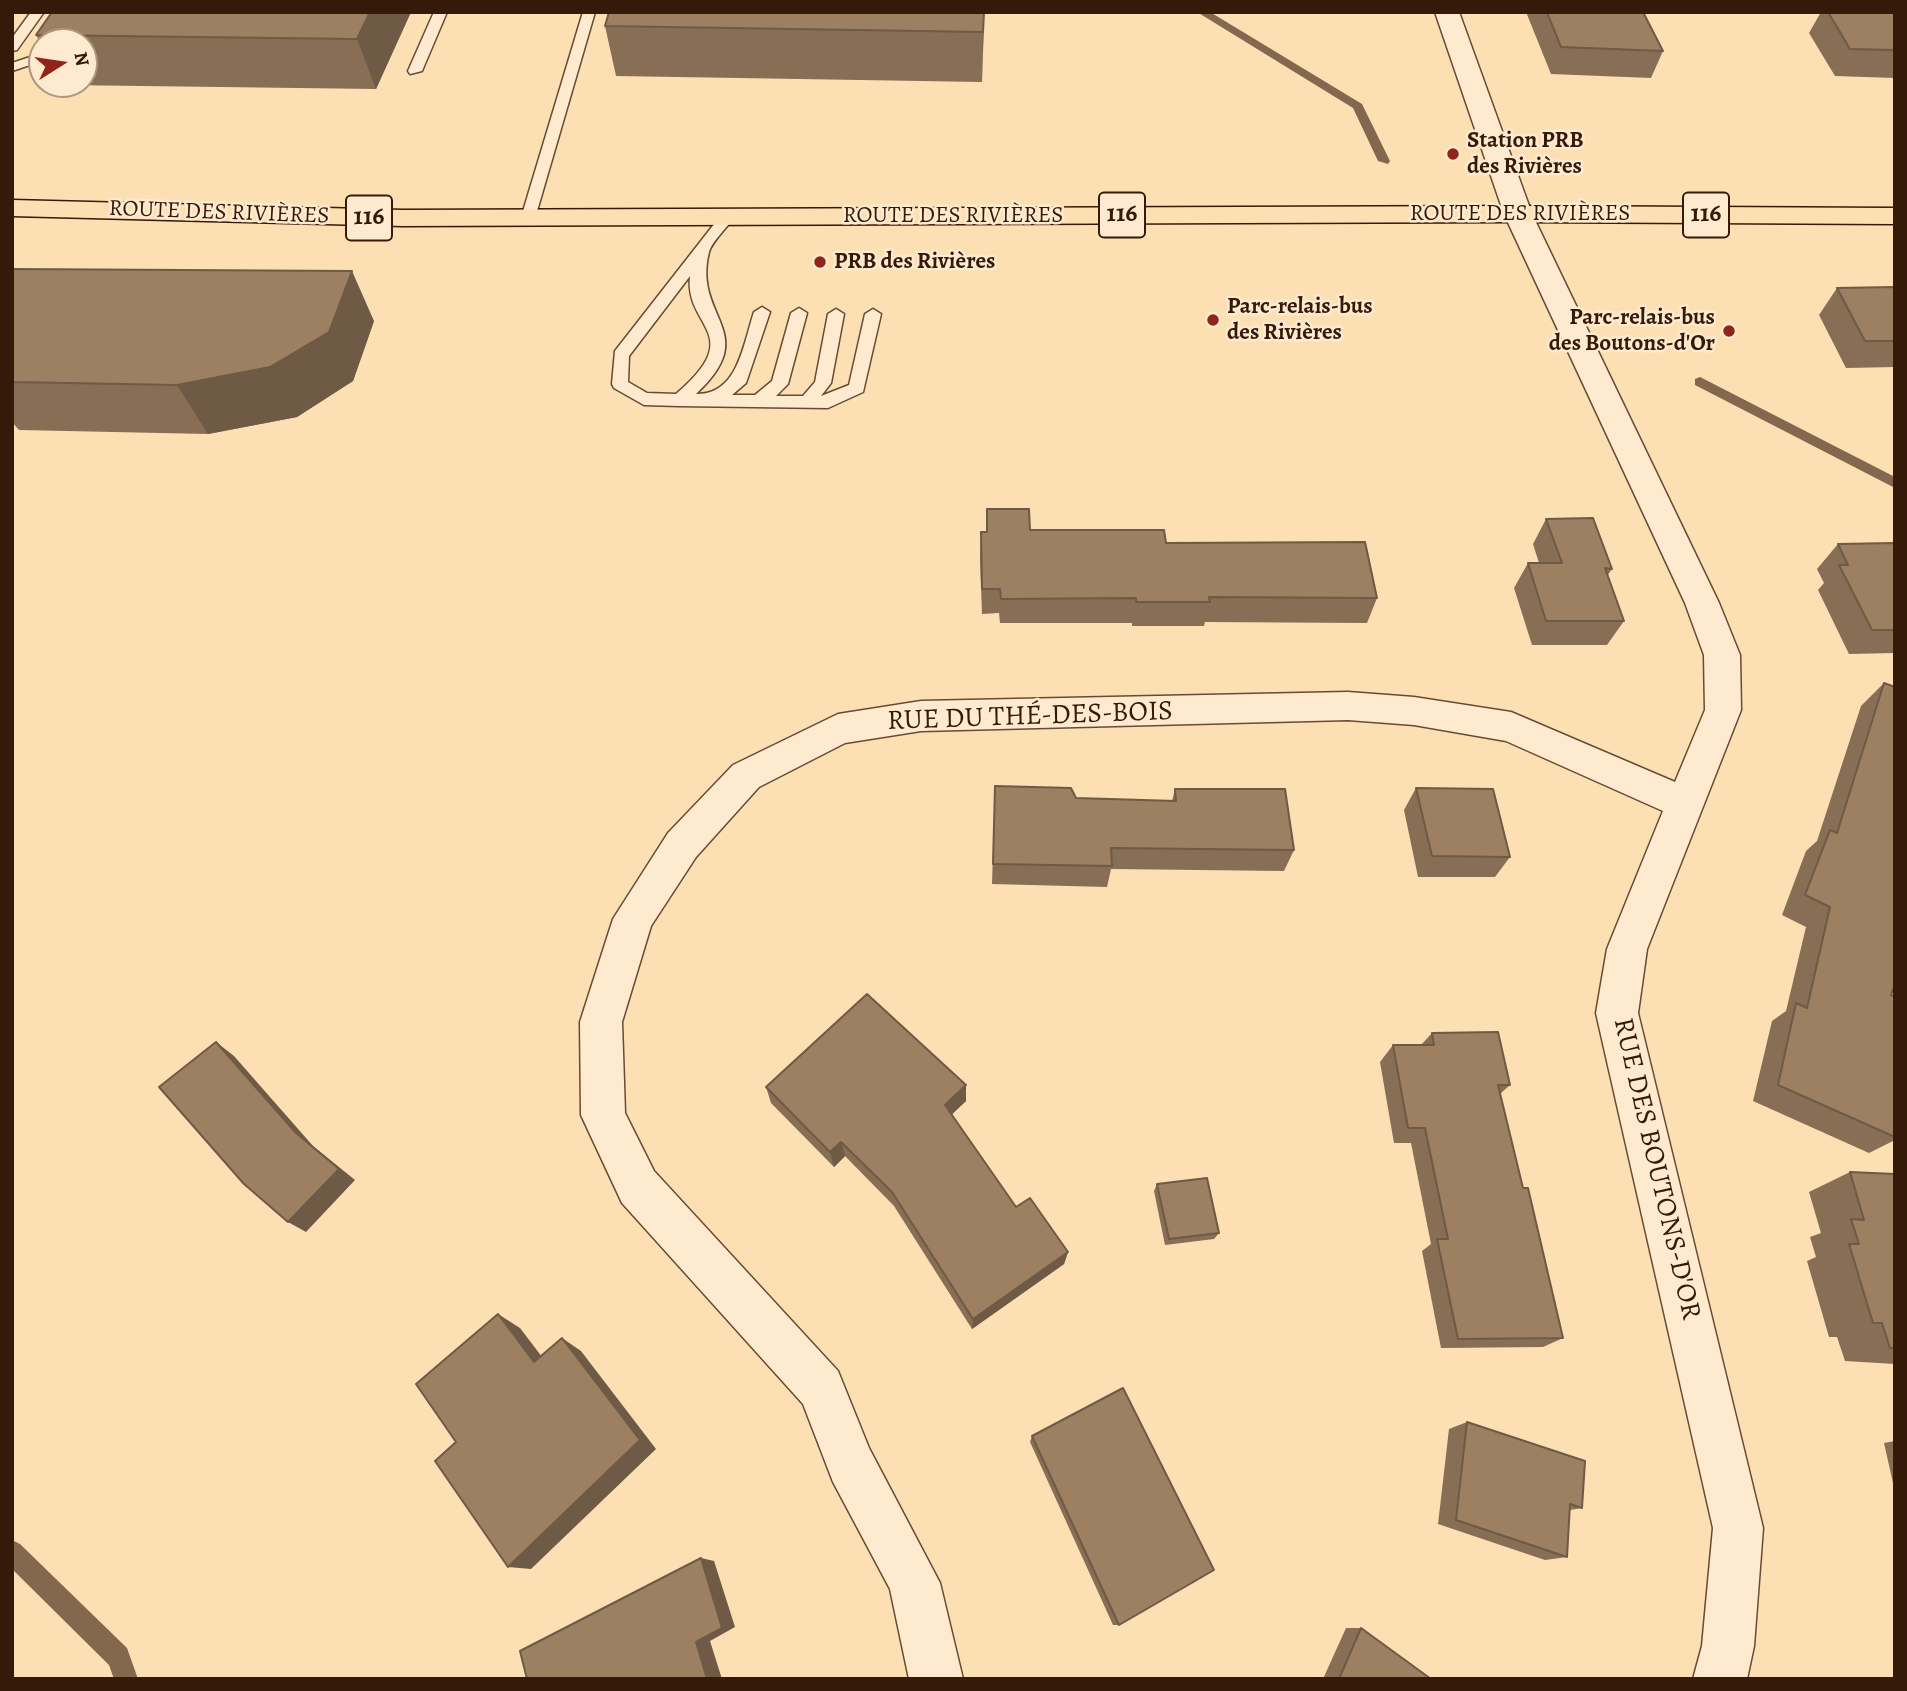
<!DOCTYPE html>
<meta charset="utf-8">
<style>
body{margin:0}
#map{position:relative;width:1907px;height:1691px;overflow:hidden;background:#fddfb4;font-family:Alegreya,serif}
canvas{display:block}
.frame{position:absolute;inset:0;border:14px solid #351a0a;pointer-events:none}
.north{position:absolute;left:28px;top:28px;width:70px;height:70px;box-sizing:border-box;background:#feeace;border:2px solid #ae9780;border-radius:50%;rotate:78deg;font-size:19px;font-weight:700;line-height:28px;text-align:center;color:#351a0a}
.north::after{content:'';display:block;margin:auto;width:24px;height:32px;background:#8f2418;clip-path:polygon(50% 0,100% 100%,50% 72%,0 100%)}
</style>
<div id="map">
<canvas width="1907" height="1691"></canvas>
<div class="frame"></div>
<div class="north">N</div>
</div>
<script>
const ctx = document.querySelector('canvas').getContext('2d');
ctx.lineJoin = 'round';
function paint(path, color) { ctx.fillStyle = color; ctx.fill(path, 'evenodd'); }
function stroke(path, color, width, dash) { ctx.strokeStyle = color; ctx.lineWidth = width; ctx.lineCap = dash ? 'butt' : 'round'; ctx.setLineDash(dash || []); ctx.stroke(path); }
function write(font, color, halo, rows, align = 'center') {
  ctx.font = font + ' Alegreya,serif'; ctx.lineWidth = 5; ctx.setLineDash([]); ctx.textBaseline = 'middle'; ctx.strokeStyle = halo; ctx.fillStyle = color; for (const [text, x, y, turn = 0] of rows) {
    ctx.save(); ctx.translate(x, y); ctx.rotate((+turn || 0) * Math.PI / 180); ctx.textAlign = isNaN(turn) ? turn : align; if (halo) ctx.strokeText(text, 0, 0); ctx.fillText(text, 0, 0); ctx.restore();
  }
}
paint(new Path2D(`
 M1197,12H1210L1362,104L1390,161L1388,164L1378,161L1353,108Z
 M1700,377L1895,477V488L1695,385V379Z
 M12,1540L20,1544L127,1648L138,1679H114L109,1665L12,1569Z`), '#84684d');
const service = new Path2D(`
 M31,12H44L17,50L12,51V38Z
 M434,12H447L422,71L410,74L408,71Z
 M583,12H595L535,218L533,221H523L521,218Z
 M42,53V61L12,71V63Z
 M727,213L734,217C728,227 712,241 709,252C692,318 763,332 696,394C738,395 743,345 754,312L762,307L770,312L746,383L732,395H755L772,381L791,313L799,308L807,313L788,384L776,396H803L815,382L828,314L836,309L844,314L831,383L821,396L849,385L865,314L873,309L881,314L863,392L828,408L679,406L644,405L614,388L612,384L615,351L722,214ZM690,276C684,328 748,333 676,394L647,393L628,382L629,356Z`);
const minor = new Path2D(`
 M1435,12H1459L1532,214L1719,603L1740,655L1741,710L1647,949L1638,1013L1763,1528L1754,1646L1747,1679H1693L1702,1646L1713,1528L1596,1013L1607,949L1663,811L1506,741L1414,725L1348,720L921,731L845,743L759,787L696,857L651,926L622,1022L625,1113L654,1171L838,1371L869,1448L940,1583L963,1679H909L890,1589L833,1482L803,1404L622,1203L581,1115L580,1022L613,919L668,833L733,765L838,714L921,701L1348,692L1414,697L1511,712L1675,782L1705,710L1704,655L1685,603L1504,214Z`);
const primary = new Path2D(`
 M12,200L403,210L1518,206L1895,208V224L1518,222L403,226L12,216Z`);
stroke(service, '#674b34', 3);
stroke(minor, '#674b34', 3);
stroke(primary, '#351a0a', 3);
paint(service, '#feeace');
paint(minor, '#feeace');
paint(primary, '#fddfb4');
paint(new Path2D(`
 M411,12L376,89L65,85L64,84H84V42H42V46L36,35Z
 M984,12L982,82L616,76L605,26Z
 M1526,12H1643L1663,51L1651,78L1551,74Z
 M1821,12H1895V78L1835,76L1809,33Z
 M12,269L374,321L353,381L297,417L208,434L19,430L12,422Z
 M1895,287V367L1846,368L1819,315L1837,288Z
 M987,509L1030,530L1166,543L1377,598L1367,623L1205,622L1204,626H1132V623H1000L999,613L982,614L980,558L981,532H986Z
 M1546,519L1612,569L1607,576L1624,621L1607,645H1532L1514,588L1528,563H1539L1533,544Z
 M1895,543V653L1849,654L1818,590L1824,583L1817,569L1838,544Z
 M1884,683L1891,995L1895,997V1140L1869,1153L1753,1101L1772,1021L1786,1011L1806,927L1782,915L1806,851L1817,841L1861,706Z
 M995,786L1076,798L1172,801L1175,789L1294,850L1284,871L1111,869L1107,887L992,884Z
 M1416,788L1510,857L1495,877H1418L1404,810Z
 M1432,1033L1510,1085L1500,1094L1523,1188L1563,1338L1543,1347L1441,1348L1422,1251L1431,1244L1411,1143H1394L1380,1062L1393,1045H1421Z
 M966,1085V1101L951,1115L1016,1207L1068,1252L1064,1264L972,1329L894,1206L845,1156L834,1167L771,1103L766,1087Z
 M1850,1172L1895,1174V1364L1845,1361L1837,1337H1829L1807,1261L1816,1257L1810,1237L1821,1233L1809,1192Z
 M1157,1184L1219,1233L1214,1239L1165,1245L1154,1191Z
 M1467,1422L1582,1508L1570,1510L1567,1557L1545,1560L1438,1524L1449,1429Z
 M1032,1436L1119,1625H1113L1030,1442Z
 M1895,1441V1492L1884,1443Z
 M1346,1628H1361L1431,1679H1323Z`), '#876e54');
paint(new Path2D(`
 M370,12H411L376,89L357,39Z
 M984,12V23L982,82L983,32Z
 M352,271L374,321L353,381L297,417L208,434L177,385Z
 M216,1042L234,1056L313,1146L355,1180L306,1232L288,1222L296,1133Z
 M966,1085V1101L945,1121V1105Z
 M841,1142L845,1156L834,1167L830,1152Z
 M1068,1252L1064,1264L972,1329L973,1319Z
 M498,1314L520,1328L555,1374L534,1362Z
 M562,1338L581,1351L656,1449L531,1569L508,1567Z
 M701,1558L714,1561L735,1627L710,1641L722,1679H707L696,1642Z`), '#6e5a45');
const building = new Path2D(`
 M52,12H370L357,39L36,35Z
 M609,12H984L983,32L605,26Z
 M1547,12H1643L1663,51L1561,47Z
 M1828,12H1895V50L1850,49Z
 M12,269L352,271L329,332L270,367L177,385L12,382Z
 M1895,287V341H1865L1837,288Z
 M987,509H1029L1030,530H1164L1166,543L1365,542L1377,598L1209,597L1210,602H1136V598L1001,599L1000,589H982L981,532H987Z
 M1593,518L1612,569L1605,568L1624,621H1546L1528,563H1562L1546,519Z
 M1895,543V630H1872L1839,565H1848L1838,544Z
 M1884,683L1895,687V984L1891,995L1895,997V1137L1778,1085L1796,1003L1807,1008L1830,907L1805,895L1830,830L1837,833Z
 M995,786L1071,788L1076,798L1176,801L1175,789H1285L1294,850L1111,848L1112,866L993,864Z
 M1416,788L1493,789L1510,857L1432,856Z
 M867,994L966,1085L945,1105L1016,1207L1030,1198L1068,1252L973,1319L892,1192L841,1142L830,1152L766,1087Z
 M1498,1032L1510,1085H1498L1523,1188H1528L1563,1338L1458,1339L1437,1239H1448L1425,1128H1408L1393,1045H1434L1432,1033Z
 M216,1042L296,1133L339,1169L288,1222L244,1184L159,1087Z
 M1850,1172L1895,1174V1348H1890L1882,1323H1873L1849,1244H1859L1851,1219L1864,1220Z
 M1207,1178L1219,1233L1169,1239L1157,1184Z
 M498,1314L534,1362L562,1338L640,1440L508,1567L435,1461L456,1442L416,1384Z
 M1123,1388L1214,1570L1119,1625L1032,1436Z
 M1467,1422L1585,1461L1582,1508L1570,1504L1567,1557L1456,1520Z
 M701,1558L722,1628L696,1642L707,1679H527L520,1651Z
 M1361,1628L1431,1679H1339Z`);
paint(building, '#9d8062');
stroke(building, '#6e5a45', 2);
for (const [x, y, r, color] of [
 [1453,154,7,"#8f2418"],
 [820,262,7,"#8f2418"],
 [1213,320,7,"#8f2418"],
 [1729,331,7,"#8f2418"]
]) { const dot = new Path2D(); dot.arc(x, y, r, 0, 2 * Math.PI); ctx.fillStyle = color; ctx.fill(dot); stroke(dot, '#feeace', 2.5); }
write('bold 23px', '#351a0a', '#feeace', [
 ["Station PRB",1467,141],
 ["des Rivières",1467,167],
 ["PRB des Rivières",834,262],
 ["Parc-relais-bus",1227,307],
 ["des Rivières",1227,333],
 ["Parc-relais-bus",1715,318,"right"],
 ["des Boutons-d'Or",1715,344,"right"]
], 'left');
write('23px', '#351a0a', '#feeace', [
 ["ROUTE DES RIVIÈRES",219,213,2],
 ["ROUTE DES RIVIÈRES",1520,214],
 ["ROUTE DES RIVIÈRES",953,216]
]);
for (const [x, y, w] of [
 [1122,215,46],
 [1706,215,46],
 [369,218,46]
]) { const box = new Path2D(); box.roundRect(x - w / 2, y - 22.5, w, 45, 5); ctx.fillStyle = '#feeace'; ctx.fill(box); stroke(box, '#351a0a', 2); }
write('bold 26px', '#351a0a', null, [
 ["116",1122,215],
 ["116",1706,215],
 ["116",369,218]
]);
write('28px', '#351a0a', '#feeace', [
 ["RUE DU THÉ-DES-BOIS",1030,717,-2],
 ["RUE DES BOUTONS-D'OR",1656,1169,77]
]);
</script>
